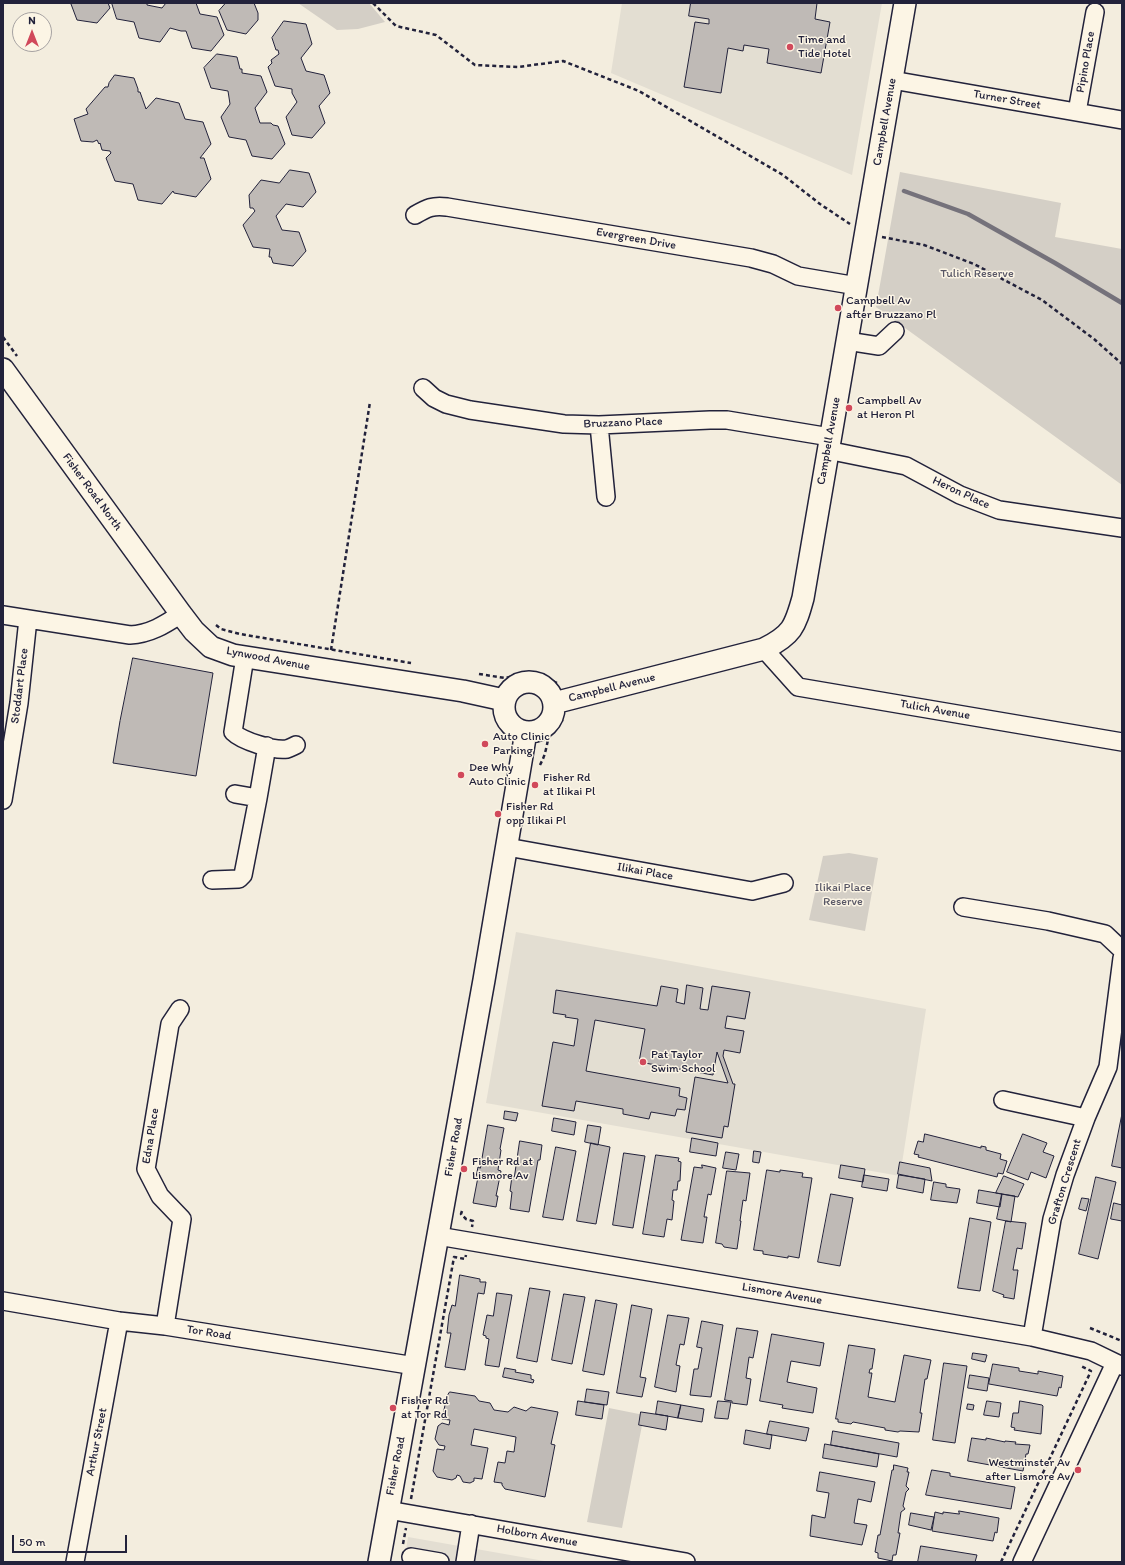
<!DOCTYPE html>
<style>
body{margin:0}
#map{position:relative;width:1125px;height:1565px;overflow:hidden;background:#f3edde;font-family:Itim,sans-serif}
canvas{display:block}
.frame{position:absolute;inset:0;border:4px solid #22223b;pointer-events:none}
.north{position:absolute;left:12px;top:12px;width:40px;height:40px;box-sizing:border-box;background:#fcf5e5;border:1px solid #a5a1a1;border-radius:50%;rotate:0deg;font-size:11px;font-weight:700;line-height:16px;text-align:center;color:#22223b}
.north::after{content:'';display:block;margin:auto;width:14px;height:18px;background:#d1495b;clip-path:polygon(50% 0,100% 100%,50% 72%,0 100%)}
.scale{position:absolute;left:12px;top:1535px;width:115px;height:18px;box-sizing:border-box;border:2px solid #22223b;border-top:0;padding-left:5px;font-size:12px;line-height:14px;white-space:nowrap;color:#22223b;-webkit-text-stroke:3px #fcf5e5;paint-order:stroke}
</style>
<div id="map">
<canvas width="1125" height="1565"></canvas>
<div class="frame"></div>
<div class="north">N</div>
<div class="scale">50 m</div>
</div>
<script>
const ctx = document.querySelector('canvas').getContext('2d');
ctx.lineJoin = 'round';
function paint(path, color) { ctx.fillStyle = color; ctx.fill(path, 'evenodd'); }
function stroke(path, color, width, dash) { ctx.strokeStyle = color; ctx.lineWidth = width; ctx.lineCap = dash ? 'butt' : 'round'; ctx.setLineDash(dash || []); ctx.stroke(path); }
function write(font, color, halo, rows, align = 'center') {
  ctx.font = font + ' Itim,sans-serif'; ctx.lineWidth = 3; ctx.setLineDash([]); ctx.textBaseline = 'middle'; ctx.strokeStyle = halo; ctx.fillStyle = color; for (const [text, x, y, turn = 0] of rows) {
    ctx.save(); ctx.translate(x, y); ctx.rotate((+turn || 0) * Math.PI / 180); ctx.textAlign = isNaN(turn) ? turn : align; if (halo) ctx.strokeText(text, 0, 0); ctx.fillText(text, 0, 0); ctx.restore();
  }
}
paint(new Path2D(`
 M622,3H882L852,175L611,73Z
 M516,932L926,1009L900,1176L486,1103Z
 M408,1537L550,1562H404Z`), '#e3ded2');
paint(new Path2D(`
 M298,3H369L385,22L358,29L337,30Z
 M900,172L1061,203L1055,237L1122,249V485L876,307Z
 M849,853L878,858L865,931L809,920L823,856Z
 M609,1408L644,1415L622,1528L587,1522Z`), '#d4cfc6');
stroke(new Path2D(`
 M904,191L968,214L1055,263L1122,303`), '#75727b', 4.5);
const building = new Path2D(`
 M67,3H108L110,8L97,23L77,20L71,4Z
 M112,3H147V5L162,8L166,3H196L200,14L217,17L224,35L211,51L192,48L186,31H181L170,28L160,42L139,38L134,22L117,19Z
 M226,3H254L258,13V20L246,34L227,30L219,11Z
 M691,3H817L815,19L830,22L821,73L767,63L769,49L744,45L743,51L728,48L721,93L684,87L695,22L709,24V19L689,16Z
 M284,21L306,24L312,44L301,58L306,71L324,75L330,93L319,106L325,123L312,138L292,135L286,117L297,102L292,93V89L275,86L268,67L272,63L271,60L279,54L278,50H276L272,38Z
 M217,54L237,57L240,69H242V73L261,76L267,92L255,108L260,123H271L273,125L278,126L285,144L272,159L252,156L246,140L229,137L221,117L230,104L228,91L211,88L204,68Z
 M115,75L134,78L138,89V92H140L146,109L156,98L179,103L185,119L203,122L211,144L200,158H204L211,179L196,197L174,193L173,191L162,204L138,200L133,184L115,181L106,158L111,153L110,151L102,150L100,143L99,144L97,140L93,142L81,141L74,119L88,114L86,109L105,87H108L109,83Z
 M290,170L309,173L316,192L303,207L286,204L276,216L282,230L299,232L306,251L293,266L273,263L271,257H269L270,249L253,247L243,225L255,211L253,208H250L249,195L261,180L279,183Z
 M133,658L213,673L196,776L113,763L120,721Z
 M687,985L703,988L700,1009L708,1010L712,986L750,992L745,1019L727,1016L725,1028L744,1031L740,1053L724,1050L723,1056L733,1084H735L728,1127L724,1126L722,1138L686,1132L695,1077L728,1083L717,1052L713,1075L639,1062L645,1029L595,1020L586,1071L680,1088L679,1096L687,1098L685,1110L677,1109L675,1116L651,1112L649,1119L623,1114V1109L576,1101L574,1111L542,1106L553,1042L574,1046L578,1019L565,1017L566,1015L553,1013L556,990L657,1006L661,986L678,989L676,1002L684,1004Z
 M505,1111L518,1113L516,1121L504,1119Z
 M1122,1114V1168L1112,1166Z
 M554,1118L576,1122L574,1135L552,1131Z
 M488,1125L504,1128L500,1149L501,1150L498,1170L501,1171L496,1196H498L496,1207L473,1203L478,1177H476L478,1167L480,1168Z
 M588,1125L601,1127L598,1145L585,1142Z
 M925,1134L981,1148V1146L986,1147V1150L1001,1154L1000,1159L1007,1161L1003,1174L998,1173L997,1177L918,1157L919,1155L914,1154L918,1141L923,1142Z
 M1023,1134L1047,1143L1043,1152L1054,1156L1046,1178L1031,1172L1028,1180L1007,1172Z
 M692,1138L718,1143L716,1156L690,1152Z
 M520,1141L542,1145L540,1160H538L529,1212L510,1209L512,1192L510,1191L512,1176L514,1177Z
 M591,1143L610,1147L596,1224L577,1221Z
 M556,1147L576,1151L563,1220L543,1217Z
 M754,1151L761,1152L759,1163L753,1162Z
 M726,1152L739,1154L736,1170L723,1168Z
 M624,1153L645,1156L633,1228L613,1225Z
 M656,1155L679,1158L678,1161L681,1162L680,1181H678L677,1190H673L672,1200L674,1201L672,1220L667,1219L664,1237L643,1234Z
 M900,1162L930,1168L932,1181L898,1174Z
 M702,1165L716,1168L711,1195L708,1194L704,1217H707L703,1243L681,1240L694,1167L702,1168Z
 M841,1165L865,1169L863,1182L839,1178Z
 M767,1170L780,1172V1170L803,1173L802,1177L812,1178L799,1258L788,1256V1258L763,1254V1251L754,1250Z
 M727,1171L750,1173L746,1201L743,1200L740,1221H741L737,1249L724,1247L722,1244L716,1243Z
 M864,1175L889,1179L887,1191L862,1187Z
 M899,1175L925,1179L923,1193L897,1188Z
 M1004,1176L1024,1184L1018,1197L996,1193Z
 M1096,1177L1116,1182L1098,1259L1079,1254Z
 M934,1182L946,1184V1187L960,1189L957,1203L931,1200Z
 M979,1190L1002,1194L1000,1207L977,1203Z
 M831,1194L853,1198L840,1266L818,1262Z
 M1002,1194L1015,1196L1011,1222L997,1219Z
 M1082,1198L1089,1199L1086,1211L1079,1209Z
 M1114,1203L1122,1205V1221L1111,1219Z
 M970,1218L991,1222L980,1291L958,1288Z
 M1006,1221L1026,1223L1022,1249L1017,1248L1013,1270H1018L1014,1299L1003,1297L1004,1295L993,1291Z
 M460,1275L480,1279V1282H486L484,1294L478,1293L465,1370L445,1367L451,1333H447L449,1315L452,1305L455,1306Z
 M530,1288L550,1291L537,1362L517,1358Z
 M497,1293L512,1295L499,1367L485,1365L489,1339L486,1338V1336L483,1335L487,1315L493,1316Z
 M564,1294L585,1297L572,1364L552,1360Z
 M596,1300L617,1304L604,1375L583,1371Z
 M632,1305L652,1309L640,1377L646,1378L642,1397L617,1393Z
 M668,1315L689,1318L684,1345L680,1344L676,1365L680,1366L676,1392L655,1387Z
 M702,1321L723,1325L711,1397L690,1395L694,1369H698L702,1348L697,1347Z
 M737,1328L758,1331L753,1358L749,1357L746,1378L751,1379L747,1405L732,1403V1401L725,1400Z
 M772,1334L824,1343L820,1366L791,1361L787,1382L817,1388L813,1413L782,1408L783,1405L760,1401Z
 M849,1345L875,1349L872,1369H870L869,1373H872L868,1397L895,1402L904,1355L931,1360L927,1379H925L920,1413H922L919,1432L900,1431L898,1432L885,1430V1428L853,1422L851,1424L838,1422V1419H836Z
 M973,1353L987,1355L985,1362L972,1359Z
 M944,1363L967,1366L955,1443L933,1440Z
 M993,1364L1019,1368V1371L1038,1374V1371L1063,1376L1061,1388L1059,1387L1057,1396L989,1384Z
 M505,1368L516,1370L515,1372L531,1375V1379L534,1380L533,1383L503,1377Z
 M970,1375L989,1378L987,1391L968,1388Z
 M587,1389L609,1392L607,1405L585,1402Z
 M450,1392L475,1396L479,1401L490,1403L494,1410L508,1412L514,1407L526,1411L531,1407L558,1412L551,1444L555,1445L545,1497L505,1489L502,1485V1483L494,1482L498,1462L505,1463L507,1451L514,1452L516,1437L474,1429L471,1445L488,1448L482,1479L474,1478V1481L470,1483L463,1482L460,1476L457,1475L456,1478L452,1480L437,1477L433,1471L437,1449L444,1450L445,1446L439,1445L435,1439L438,1426L442,1423L449,1425L450,1420L442,1419L447,1396Z
 M578,1401L604,1405L602,1419L576,1415Z
 M658,1401L681,1405L678,1418L656,1414Z
 M718,1401L731,1402L728,1419L715,1418Z
 M987,1401L1001,1403L999,1417L984,1415Z
 M1020,1401L1042,1405L1043,1406L1041,1434L1014,1430L1015,1428L1011,1427L1013,1413H1018Z
 M968,1404L974,1405L973,1410L967,1409Z
 M681,1405L704,1409L702,1422L678,1418Z
 M641,1412L668,1416L666,1430L639,1425Z
 M770,1421L809,1428L806,1441L767,1434Z
 M746,1430L772,1435L770,1449L744,1444Z
 M833,1431L899,1443L897,1457L831,1445Z
 M972,1438L986,1440V1438L1005,1442V1441L1016,1442L1015,1444L1030,1445L1028,1454H1026L1023,1471L968,1461Z
 M825,1444L879,1454L877,1467L823,1458Z
 M894,1465L908,1468L907,1472H909L906,1486L909,1489L906,1492L903,1506L905,1509L901,1512L898,1533H900L896,1555H893L892,1561L878,1558V1553L875,1552L878,1535H880L892,1470H893Z
 M932,1470L950,1473V1476L1015,1487L1011,1509L926,1495Z
 M820,1472L875,1482L871,1502L858,1499L854,1523L867,1525L862,1545L810,1536L812,1515L825,1518L829,1493L817,1491Z
 M959,1511L999,1518L997,1533L995,1532L993,1541L932,1531L935,1512L943,1514V1512L959,1514Z
 M911,1513L934,1517L931,1530L909,1525Z
 M921,1546L977,1555L975,1562H918Z`);
paint(building, '#bfbab6');
stroke(building, '#22223b', 1);
const minor = new Path2D(`
 M892,80L1122,120
 M1077,112L1095,12
 M415,215C427,208 433,205 447,207L751,258L773,264L798,276L857,286
 M847,341L879,346L895,331
 M423,388L434,398L446,404L470,410L564,424L599,425L710,420H727L830,437
 M599,425L606,497
 M827,450L906,466L960,495L999,510L1122,528
 M3,615L130,635C150,634 164,625 181,614
 M764,649L798,687L1122,742
 M245,657L233,732C242,741 274,751 287,749C290,748 294,746 296,745
 M235,794L258,798L267,746
 M3,800L19,703L28,619
 M507,847L752,891L784,883
 M212,880L239,879L243,875L258,798
 M963,907L1048,921L1105,934L1122,950
 M1003,1100L1086,1118
 M438,1236L1032,1337L1091,1351L1122,1366
 M3,1301L119,1321L165,1326L415,1366
 M165,1326L182,1219L160,1196L146,1169L170,1024L180,1009
 M1032,1337L1052,1219L1065,1175L1086,1118L1108,1067L1122,958
 M388,1510L686,1562
 M411,1557L440,1562
 M75,1562L119,1321
 M465,1562L471,1524
 M1022,1562L1115,1363`);
const major = new Path2D(`
 M3,369L181,614L194,631L211,647L233,655L463,691L504,700
 M504 707a25 25 0 1 1 50 0a25 25 0 1 1-50 0Z
 M554,703L764,649C792,635 795,627 803,598L905,3
 M379,1562L484,980L526,732`);
stroke(minor, '#22223b', 20);
stroke(major, '#22223b', 24);
stroke(new Path2D(`
 M373,3L396,26L436,35L475,65L518,67L563,61L639,91L783,175L820,204L850,224
 M882,237L924,245L974,264L1042,300L1094,339L1122,364
 M3,337L17,356
 M216,625L221,629L240,634L411,663
 M331,650L370,402
 M479,674L505,678L525,673L536,675L557,683
 M540,765C542,761 544,757 545,753C549,738 548,729 563,720
 M462,1211L461,1214L466,1219L473,1221L472,1227
 M1090,1328L1122,1341
 M411,1499L454,1257L465,1259L466,1255
 M403,1544L406,1528
 M1001,1562L1091,1371L1081,1366`), '#22223b', 2.5, [4, 3]);
stroke(minor, '#fcf5e5', 17);
stroke(major, '#fcf5e5', 21);
for (const [x, y, r, color] of [
 [790,47,4,"#d1495b"],
 [838,308,4,"#d1495b"],
 [849,408,4,"#d1495b"],
 [485,744,4,"#d1495b"],
 [461,775,4,"#d1495b"],
 [535,785,4,"#d1495b"],
 [498,814,4,"#d1495b"],
 [643,1062,4,"#d1495b"],
 [464,1169,4,"#d1495b"],
 [393,1408,4,"#d1495b"],
 [1078,1470,4,"#d1495b"]
]) { const dot = new Path2D(); dot.arc(x, y, r, 0, 2 * Math.PI); ctx.fillStyle = color; ctx.fill(dot); stroke(dot, '#fcf5e5', 1.5); }
write('12px', '#22223b', '#fcf5e5', [
 ["Time and",798,40],
 ["Tide Hotel",798,54],
 ["Campbell Av",846,301],
 ["after Bruzzano Pl",846,315],
 ["Campbell Av",857,401],
 ["at Heron Pl",857,415],
 ["Auto Clinic",493,737],
 ["Parking",493,751],
 ["Dee Why",469,768],
 ["Auto Clinic",469,782],
 ["Fisher Rd",543,778],
 ["at Ilikai Pl",543,792],
 ["Fisher Rd",506,807],
 ["opp Ilikai Pl",506,821],
 ["Pat Taylor",651,1055],
 ["Swim School",651,1069],
 ["Fisher Rd at",472,1162],
 ["Lismore Av",472,1176],
 ["Fisher Rd",401,1401],
 ["at Tor Rd",401,1415],
 ["Westminster Av",1070,1463,"right"],
 ["after Lismore Av",1070,1477,"right"]
], 'left');
write('12px', '#22223b', '#fcf5e5', [
 ["Pipino Place",1086,62,-80],
 ["Turner Street",1007,100,10],
 ["Campbell Avenue",885,122,-80],
 ["Evergreen Drive",636,239,10],
 ["Bruzzano Place",623,423,-2],
 ["Campbell Avenue",829,441,-80],
 ["Fisher Road North",92,492,54],
 ["Heron Place",961,493,25],
 ["Lynwood Avenue",268,659,11],
 ["Stoddart Place",20,686,-83],
 ["Campbell Avenue",612,688,-14],
 ["Tulich Avenue",935,710,10],
 ["Ilikai Place",645,872,10],
 ["Edna Place",151,1136,-81],
 ["Fisher Road",454,1147,-80],
 ["Grafton Crescent",1065,1182,-73],
 ["Lismore Avenue",782,1294,10],
 ["Tor Road",209,1333,9],
 ["Arthur Street",97,1442,-79],
 ["Fisher Road",396,1466,-79],
 ["Holborn Avenue",537,1536,10]
]);
write('12px', '#575665', '#fcf5e5', [
 ["Tulich Reserve",977,274],
 ["Ilikai Place",843,888],
 ["Reserve",843,902]
]);
</script>
